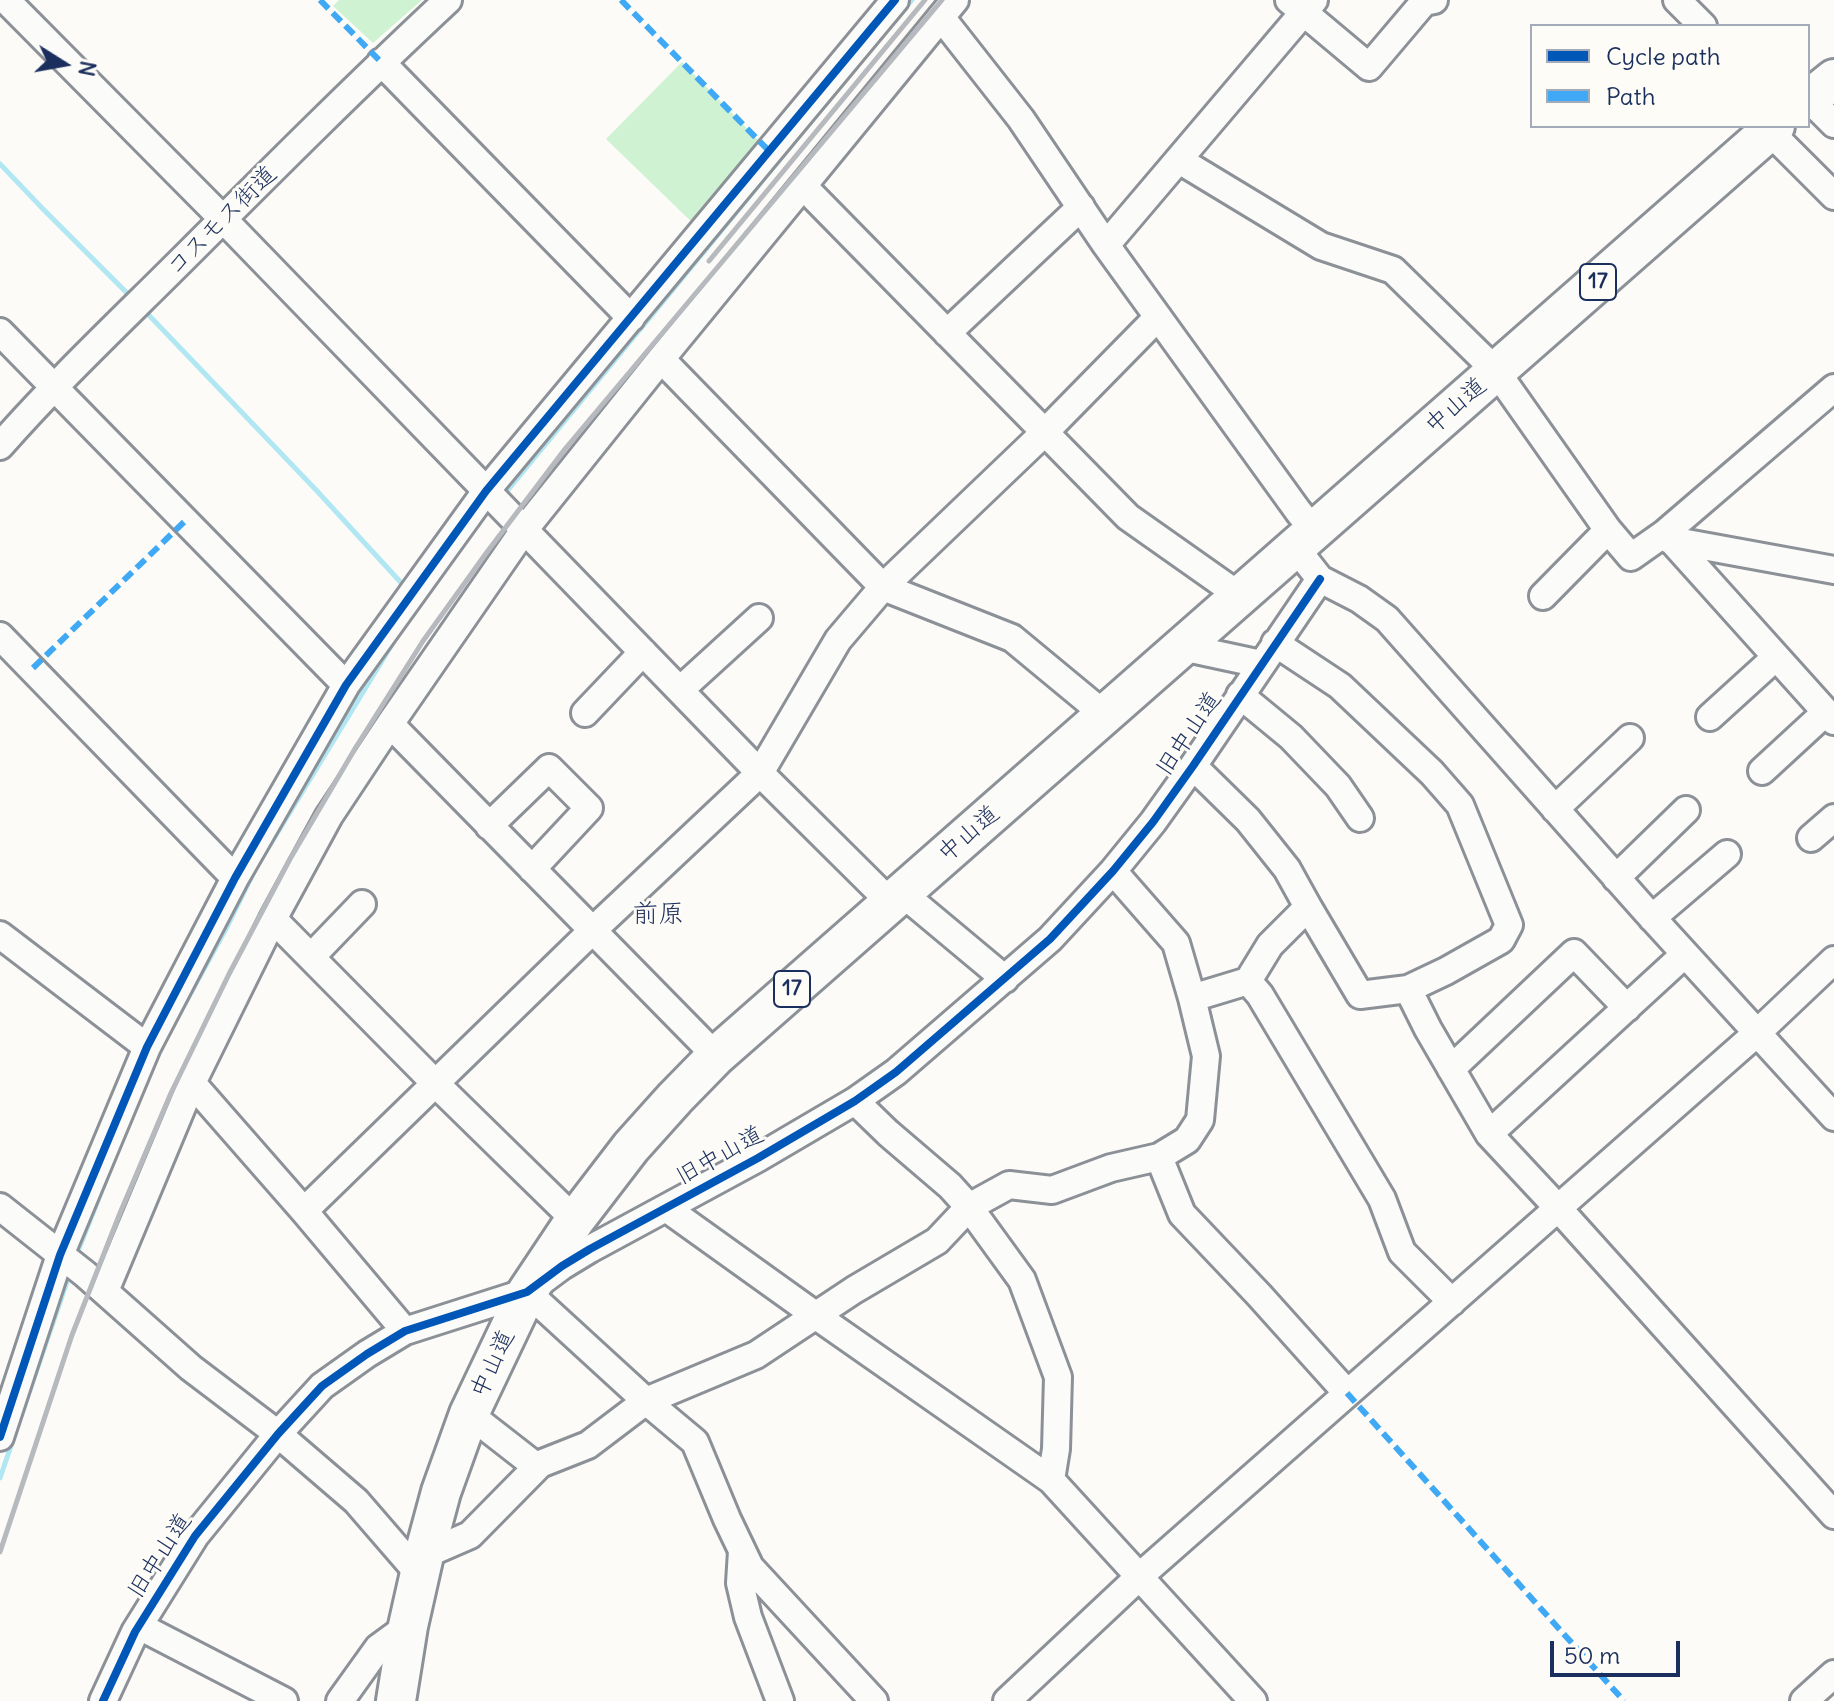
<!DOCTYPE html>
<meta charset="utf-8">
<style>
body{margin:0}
#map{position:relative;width:1834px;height:1701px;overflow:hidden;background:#fcfbf8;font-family:Delius,sans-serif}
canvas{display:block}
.legend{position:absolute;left:1530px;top:24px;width:280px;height:104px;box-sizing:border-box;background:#fdfcf7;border:2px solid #a3aaba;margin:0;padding:10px 14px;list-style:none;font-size:24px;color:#1b2f5e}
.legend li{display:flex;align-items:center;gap:16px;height:40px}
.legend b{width:40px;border:2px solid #a3aaba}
.north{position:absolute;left:24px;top:24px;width:80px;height:80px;-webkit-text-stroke:6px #fdfcf7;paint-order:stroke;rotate:101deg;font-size:22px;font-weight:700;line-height:32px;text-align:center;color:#1b2f5e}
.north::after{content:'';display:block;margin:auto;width:28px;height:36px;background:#1b2f5e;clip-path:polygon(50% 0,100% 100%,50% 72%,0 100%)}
.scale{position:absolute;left:1550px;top:1641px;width:130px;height:36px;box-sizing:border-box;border:4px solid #1b2f5e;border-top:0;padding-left:10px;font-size:24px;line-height:28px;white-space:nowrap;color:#1b2f5e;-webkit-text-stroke:6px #fdfcf7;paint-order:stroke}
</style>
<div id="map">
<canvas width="1834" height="1701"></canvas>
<ul class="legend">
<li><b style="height:10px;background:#0057b8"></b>Cycle path</li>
<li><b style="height:10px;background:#3fa9f5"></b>Path</li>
</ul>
<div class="north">N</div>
<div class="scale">50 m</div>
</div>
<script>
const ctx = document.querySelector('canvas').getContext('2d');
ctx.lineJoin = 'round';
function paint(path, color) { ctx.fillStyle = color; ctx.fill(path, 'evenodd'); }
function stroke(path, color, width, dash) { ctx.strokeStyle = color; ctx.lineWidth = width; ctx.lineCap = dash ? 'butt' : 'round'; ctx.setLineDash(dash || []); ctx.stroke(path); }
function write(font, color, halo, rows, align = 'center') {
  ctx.font = font + ' Delius,"Klee One",sans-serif'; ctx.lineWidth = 6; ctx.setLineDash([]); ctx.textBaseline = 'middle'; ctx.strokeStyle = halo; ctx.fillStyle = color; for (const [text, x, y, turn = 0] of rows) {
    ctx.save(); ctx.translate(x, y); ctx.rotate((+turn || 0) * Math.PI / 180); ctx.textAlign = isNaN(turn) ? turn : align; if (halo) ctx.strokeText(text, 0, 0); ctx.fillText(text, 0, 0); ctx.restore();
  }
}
paint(new Path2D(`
 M339,0H422L373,43L333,6Z
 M682,62L769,151L702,232L606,139Z`), '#cff2d3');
stroke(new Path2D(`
 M902,12L912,0
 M0,164L43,209L133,299
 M143,309L317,491L405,587
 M503,496L852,72
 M170,1031L227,927L256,868L396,638
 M76,1256L112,1165
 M0,1478L70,1273`), '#b0e7f2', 5);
const minor = new Path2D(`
 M6,0L223,219L760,773L891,903
 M1289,0L1369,67L1424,2L1434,0
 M1677,0L1703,26
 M941,17L1021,119L1106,245L1298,511L1313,530
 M381,62L631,318
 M1809,99L1834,124
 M1769,131L1834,196
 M1179,160L1321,246L1393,270L1496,371L1608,530L1631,557L1665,533L1834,388
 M803,186L1128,517L1240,596
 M1106,245L1314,0
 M0,332L346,685
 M947,333L1081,207
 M661,359L883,587L1012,638L1105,715
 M0,446C59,379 124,318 187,255C273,169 359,83 448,0
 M1665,533L1834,721
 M1670,540L1834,570
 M1295,547L1320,579L1359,599L1387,619L1645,910L1834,1117
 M1543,596L1608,530
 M0,636L235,878
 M1182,647L1261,664
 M680,690L759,618
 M1240,695L1291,737L1338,786L1360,818
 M585,713L643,652
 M1710,717L1776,657
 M390,724L524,530L661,359L955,0
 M1193,766L1248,820L1287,869L1308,907
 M1762,771L1826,712
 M1555,809L1630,738
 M489,826L549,768L589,808L532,869
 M1811,838L1834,818
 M1113,871L1176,943L1192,998L1248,981L1260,995L1382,1199L1402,1252L1452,1302
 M1616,878L1686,810
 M902,893L1005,979
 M1652,918L1727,854
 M273,919L435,1083L575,1220
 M0,935L147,1047
 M311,957L362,904
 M1248,981L1270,945L1308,907L1360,995L1408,989L1446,971L1501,940L1509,925L1460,805L1432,773L1340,686L1275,643
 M1408,989L1428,1029L1489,1134L1558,1208L1834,1515
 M1451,1069L1574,953L1627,1008
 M192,1083L304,1211L405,1331
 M855,1101L888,1133L950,1186L969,1207L1022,1280L1058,1377L1056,1449L1051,1480
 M1489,1134L1685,954
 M1159,1157L1182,1214L1259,1295L1347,1393
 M0,1207L85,1274L191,1368L278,1434L356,1501L420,1575
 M666,1208L825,1322L1051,1480L1253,1701
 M304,1211L592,931L760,773L838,640L883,587L1044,433L1158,317
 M105,1291L192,1083L273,919L329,816L390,724L716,1056
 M527,1292L646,1401L695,1442L727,1519L750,1567L874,1701
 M469,1414L537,1467
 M0,1437L60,1255L147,1047L235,878L346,685L486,491L895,0
 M742,1551L740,1583L748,1617L780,1701
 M424,1555L470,1535L540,1464L588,1445L646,1401L756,1355L854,1290L937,1241L969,1207L1009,1185L1052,1190L1111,1168L1159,1157L1187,1140L1200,1120L1206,1056L1192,998
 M139,1626L284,1701
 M103,1701L135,1632L195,1536L278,1434L322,1386L367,1354L405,1331L527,1292L562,1266L590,1249L758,1158L855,1101L896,1072L1050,939L1113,871L1153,822L1193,766L1320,579
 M340,1701L378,1648L408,1626
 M1007,1701L1140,1576L1757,1033L1834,960
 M1804,1701L1834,1674`);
const highway = new Path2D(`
 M1808,100L1834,79
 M396,1701L408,1626L424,1555L441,1492L469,1414L527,1292L575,1220L631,1147L675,1098L716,1056L1775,126`);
stroke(minor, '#8c9097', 32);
stroke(highway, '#8c9097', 44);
stroke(minor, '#fbfbf9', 26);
stroke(highway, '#fbfbf9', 38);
stroke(new Path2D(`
 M709,261L925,0
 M0,1552L72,1335L120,1213L171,1093L229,974L290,859L356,747L423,641L487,552L565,449L942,0`), '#b6b9bd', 5);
stroke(new Path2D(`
 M320,0L381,62
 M621,0L769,151
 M33,668L185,521
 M1347,1393L1624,1701`), '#3fa9f5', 6, [12, 6]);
stroke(new Path2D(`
 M0,1437L60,1255L147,1047L235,878L346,685L486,491L895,0
 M103,1701L135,1632L195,1536L278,1434L322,1386L367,1354L405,1331L527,1292L562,1266L590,1249L758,1158L855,1101L896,1072L1050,939L1113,871L1153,822L1193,766L1320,579`), '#0057b8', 8);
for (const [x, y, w] of [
 [1598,282,36],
 [792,989,36]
]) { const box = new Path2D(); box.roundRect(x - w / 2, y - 18, w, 36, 6); ctx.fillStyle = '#fdfcf7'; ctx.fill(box); stroke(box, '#1b2f5e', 2); }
write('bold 22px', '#1b2f5e', null, [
 ["17",1598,282],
 ["17",792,989]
]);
write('24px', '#1b2f5e', '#fdfcf7', [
 ["コスモス街道",222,221,-45],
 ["中山道",1456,406,-41],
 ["旧中山道",1189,734,-56],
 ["中山道",969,834,-41],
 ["旧中山道",720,1156,-29],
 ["中山道",493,1364,-65],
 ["旧中山道",160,1556,-57]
]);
write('26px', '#1b2f5e', '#fdfcf7', [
 ["前原",658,915]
]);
</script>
